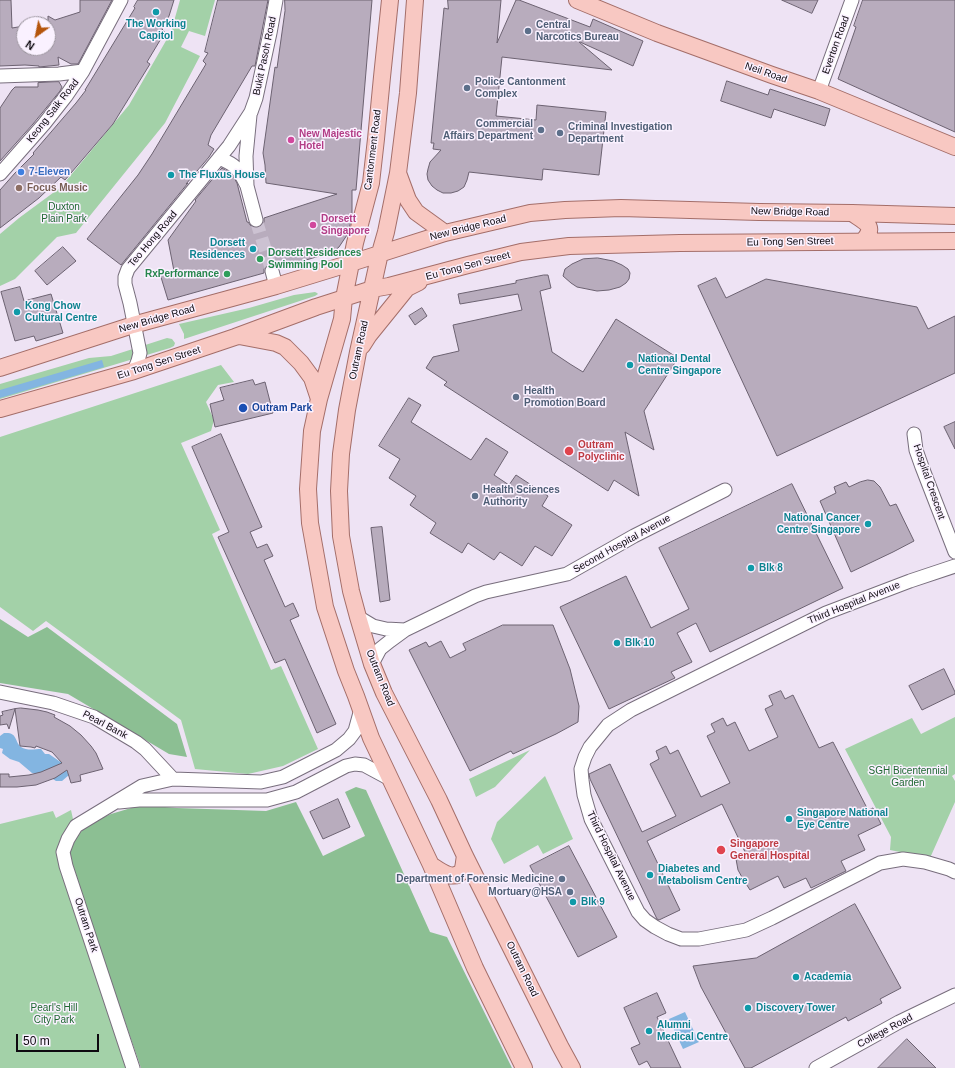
<!DOCTYPE html>
<style>
body{margin:0}
#map{position:relative;width:955px;height:1068px;overflow:hidden;background:#eee3f4;font-family:Helvetica,sans-serif}
canvas{display:block}
.north{position:absolute;left:16px;top:16px;width:40px;height:40px;box-sizing:border-box;background:#faf1ff;border:1px solid #9c959f;border-radius:50%;rotate:213deg;font-size:11px;font-weight:700;line-height:16px;text-align:center;color:#0e0a10}
.north::after{content:'';display:block;margin:auto;width:14px;height:18px;background:#b5550c;clip-path:polygon(50% 0,100% 100%,50% 72%,0 100%)}
.scale{position:absolute;left:16px;top:1034px;width:83px;height:18px;box-sizing:border-box;border:2px solid #0e0a10;border-top:0;padding-left:5px;font-size:12px;line-height:14px;white-space:nowrap;color:#0e0a10;-webkit-text-stroke:3px #faf1ff;paint-order:stroke}
</style>
<div id="map">
<canvas width="955" height="1068"></canvas>
<div class="north">N</div>
<div class="scale">50 m</div>
</div>
<script>
const ctx = document.querySelector('canvas').getContext('2d');
ctx.lineJoin = 'round';
function paint(path, color) { ctx.fillStyle = color; ctx.fill(path, 'evenodd'); }
function stroke(path, color, width, dash) { ctx.strokeStyle = color; ctx.lineWidth = width; ctx.lineCap = dash ? 'butt' : 'round'; ctx.setLineDash(dash || []); ctx.stroke(path); }
function write(font, color, halo, rows, align = 'center') {
  ctx.font = font + ' Helvetica,sans-serif'; ctx.lineWidth = 3; ctx.setLineDash([]); ctx.textBaseline = 'middle'; ctx.strokeStyle = halo; ctx.fillStyle = color; for (const [text, x, y, turn = 0] of rows) {
    ctx.save(); ctx.translate(x, y); ctx.rotate((+turn || 0) * Math.PI / 180); ctx.textAlign = isNaN(turn) ? turn : align; if (halo) ctx.strokeText(text, 0, 0); ctx.fillText(text, 0, 0); ctx.restore();
  }
}
paint(new Path2D(`
 M180,0H215L205,36L189,31L181,47L200,56L165,123L76,233L57,237L15,279L0,286V234L19,218L61,187L129,105L171,32Z
 M315,292L317,293L318,294L315,296L184,339V334L179,324L249,308L294,295Z
 M167,338L172,339L175,343L174,346L170,348L0,399V384L89,358L111,356Z
 M221,365L234,382L218,385L206,402L214,420L211,431L181,443L220,530L212,534L271,670L281,666L318,749L283,766L248,774L195,769L181,720L46,621L33,631L0,607V437Z
 M955,717V774L952,776L955,781V802L930,858L890,850L891,837L845,749L912,718L921,734Z
 M530,750L495,787L476,797L469,779Z
 M545,776L573,839L543,854L538,845L504,864L491,839L497,822Z
 M71,810L128,1068H0V824L53,811L56,818Z`), '#a3d1a8');
paint(new Path2D(`
 M0,619L28,637L47,627L177,724L187,757L169,754L68,694L0,683Z
 M356,787L366,790L430,932L447,937L512,1068H141L72,868L69,855L75,837L85,828L94,821L111,814L141,805L177,808L266,811L296,802L323,856L365,836L345,792Z`), '#8cbf93');
paint(new Path2D(`
 M102,360L104,367L0,398V390Z
 M4,733C18,732 14,741 21,747C27,751 35,749 41,749L45,754H49L62,763L69,775L62,781H56L48,776L32,773L19,762L10,759L2,753L3,749L0,748V736Z
 M685,1012L699,1042L683,1049L669,1019Z`), '#83b5e1');
const building = new Path2D(`
 M0,0H11L12,28L24,26V48H48V16L55,20L80,12V0H112L78,64H71L58,57L59,65L39,67V66L25,65L0,66Z
 M138,0H174L169,16L162,29L165,32L147,62L150,64L113,124L65,180L61,177L39,198L0,228V190L15,173L34,154L33,153L76,103L86,90H85L135,8L134,7Z
 M218,0H268L255,66H252L211,135L208,145L214,149L209,157L186,184L188,183L121,265L87,239L138,175L152,154L206,64L203,61L208,53L205,52Z
 M285,0H372L356,190H352V218L347,235L339,247L333,252L279,268L277,265L274,263H270L267,265L264,269V273L168,300L160,274L174,271L168,240L196,201L195,200L221,169L222,168L228,172L234,178L237,183L247,222H248L251,226L254,228H258L262,225L264,222V218L282,212L337,194L266,183L265,165L263,153L275,67L277,68L285,11Z
 M448,0H501L497,43L516,0H519L590,27L593,19L643,41L633,66L580,42H579L612,70L502,57L496,116L536,120L537,105L606,112L599,175L543,169L542,180L469,172L467,180L464,187L458,191L451,193H443L437,190L432,186L428,180L427,174L428,169L430,162L441,150L433,149L434,143H431L444,8L448,9Z
 M782,0H818L812,13Z
 M863,0H955V132L838,79L856,27L854,26Z
 M727,81L768,95L770,89L830,109L825,126L774,109L771,118L721,101Z
 M59,82L62,87L60,91L33,124L0,161V108L12,90L15,87H38V83Z
 M63,247L76,261L47,285L35,271Z
 M598,258L613,261L622,265L628,269L630,273L629,279L626,283L620,287L609,290L597,291L577,287L571,283L563,276L565,269L572,264L583,259Z
 M544,275H548L551,288L540,291L552,352L570,364L583,372L616,319L678,358L644,411L654,450L625,432L639,496L614,480L608,491L444,385L447,382L426,368L433,357L459,351L453,325L522,310L518,294L460,304L458,294L516,283V281Z
 M716,278L726,298L766,279L917,307L928,329L955,316V373L777,456L698,286Z
 M20,287L24,301L51,294L63,333L36,341L34,336L15,341L1,292Z
 M422,308L427,316L415,325L409,316Z
 M253,380L255,385L265,382L273,413L215,427L210,404L224,400L220,388Z
 M409,398L421,405L411,422L471,460L486,438L508,452L494,475L509,485L516,475L548,496L542,506L572,525L552,556L535,546L522,566L500,552L494,560L468,543L462,553L430,533L436,523L410,505L416,496L389,478L400,459L379,446Z
 M955,422V449L944,427Z
 M221,434L262,527L250,532L257,548L267,544L273,556L264,560L285,607L293,603L299,616L290,620L336,724L317,733L285,659L275,663L218,537L229,532L192,447Z
 M868,480L874,481L880,487L890,506L896,504L914,541L893,552L851,572L820,501L836,493L834,487L846,482L849,487L860,482Z
 M792,484L843,588L710,652L696,623L677,633L692,662L671,672L675,678L609,709L560,607L626,576L651,628L689,609L659,548Z
 M382,527L390,600L380,602L371,528Z
 M503,625H553L570,669L579,706L578,722L556,734L513,754L511,751L470,771L409,650L426,642L429,647L441,641L450,658L466,650L463,644Z
 M944,669L955,692V694L922,710L909,686Z
 M781,691L785,699L793,695L819,748L833,742L868,810L873,808L881,824L858,835L865,850L841,861L846,871L811,888L806,878L784,888L778,876L750,890L743,879L738,870L736,859L746,854L722,804L647,841L680,910L659,920L657,919L590,779L589,774L610,764L642,832L676,816L650,764L659,759L656,751L666,746L670,754L678,750L701,797L730,783L707,736L715,732L711,724L723,718L727,726L735,722L749,751L778,737L765,709L773,705L769,696Z
 M21,708L38,710L47,712L55,715L54,717L70,726L81,735L91,746L96,753L103,769L80,775L81,781L71,783L67,770L55,778L36,785L17,787H0V774H9V777L29,775L41,772L62,763L52,752L36,746L35,748L31,747L20,746L15,709Z
 M15,709L9,729L7,724L0,725V716L3,715L2,712Z
 M338,799L350,827L323,839L310,812Z
 M569,846L617,937L578,957L530,866Z
 M855,904L901,988L880,999L882,1003L848,1021L846,1017L751,1068H745L701,987L693,966L756,958Z
 M657,993L666,1013L657,1017L681,1068H651L647,1061L639,1065L631,1048L640,1044L624,1008Z
 M907,1039L936,1068H878Z`);
paint(building, '#b8acbd');
stroke(building, '#6c6271', 1);
stroke(new Path2D(`
 M256,220L272,271`), '#ccc2d2', 13, [13, 6]);
const minor = new Path2D(`
 M0,76L59,74L83,71
 M819,91L852,0
 M250,115L246,156L247,186L256,220
 M219,158C236,165 238,168 246,184
 M0,174L44,124L66,96L83,71L121,0
 M272,271L276,286
 M134,371L138,361L140,353L130,303L125,284V277L128,269L229,146L251,112L256,98L270,33L276,0
 M914,434L916,450L922,467L955,552
 M955,566L910,581L826,613L631,710L608,725L590,747L585,757L581,769L582,780L584,795L591,819L638,912L645,920L655,927L668,934L681,939H699L746,930L772,918L880,863L903,859L925,862L949,869L955,872
 M358,617L373,626L386,629L405,630
 M372,664L380,649L390,641L405,630L475,596L486,592L567,574L634,536L725,490
 M0,692L53,703L94,717L136,742L145,749L173,779
 M119,802L139,800H267L296,792L346,766L355,764L364,765L390,779
 M133,1068L66,866L63,852L68,839L76,826L142,786L173,779L261,782L283,777L336,750L349,739L355,731L361,709
 M816,1068L899,1022L955,995`);
const major = new Path2D(`
 M390,0L382,77L376,139L371,183L355,243L344,298L342,319L319,399L312,431L308,489L310,523L325,607L346,671L356,696L371,738L431,865L475,968L524,1068
 M415,0L408,93L398,173L386,232L380,253L358,352L347,410L341,454L339,491L341,536L351,591L358,617L372,664L384,693L439,800L465,856L560,1046L572,1068
 M577,0L657,33L772,75L819,91L955,147
 M398,173L408,200L416,212L445,233
 M852,213C865,222 877,226 863,241
 M239,336L276,343L285,347L301,363L312,378L319,399
 M362,346L369,335L407,288L419,282
 M0,368L133,325L276,286L351,263L445,233L530,213L565,210L621,208L759,212L852,213L955,216
 M0,409L134,371L235,337L316,307L372,289L389,286L468,265L521,252L569,246L680,243L955,241
 M431,865C439,870 453,882 462,871C464,867 464,860 465,856`);
stroke(minor, '#786e7d', 15);
stroke(major, '#a46e69', 18);
stroke(minor, '#fff', 13);
stroke(major, '#f8c8c2', 16);
for (const [x, y, r, color] of [
 [156,12,4,"#0f9aa8"],
 [528,31,4,"#5c6f8a"],
 [467,88,4,"#5c6f8a"],
 [541,130,4,"#5c6f8a"],
 [560,133,4,"#5c6f8a"],
 [291,140,4,"#d1479c"],
 [21,172,4,"#3f7fe0"],
 [171,175,4,"#0f9aa8"],
 [19,188,4,"#8d6e63"],
 [313,225,4,"#d1479c"],
 [253,249,4,"#0f9aa8"],
 [260,259,4,"#2e9e5b"],
 [227,274,4,"#2e9e5b"],
 [17,312,4,"#0f9aa8"],
 [630,365,4,"#0f9aa8"],
 [516,397,4,"#5c6f8a"],
 [243,408,5,"#1a4fb4"],
 [569,451,5,"#e0444e"],
 [475,496,4,"#5c6f8a"],
 [868,524,4,"#0f9aa8"],
 [751,568,4,"#0f9aa8"],
 [617,643,4,"#0f9aa8"],
 [789,819,4,"#0f9aa8"],
 [721,850,5,"#e0444e"],
 [650,875,4,"#0f9aa8"],
 [562,879,4,"#5c6f8a"],
 [570,892,4,"#5c6f8a"],
 [573,902,4,"#0f9aa8"],
 [796,977,4,"#0f9aa8"],
 [748,1008,4,"#0f9aa8"],
 [649,1031,4,"#0f9aa8"]
]) { const dot = new Path2D(); dot.arc(x, y, r, 0, 2 * Math.PI); ctx.fillStyle = color; ctx.fill(dot); stroke(dot, '#faf1ff', 1.5); }
write('bold 10px', '#0d838f', '#faf1ff', [
 ["The Working",156,24,"center"],
 ["Capitol",156,36,"center"],
 ["The Fluxus House",179,175],
 ["Dorsett",245,243,"right"],
 ["Residences",245,255,"right"],
 ["Kong Chow",25,306],
 ["Cultural Centre",25,318],
 ["National Dental",638,359],
 ["Centre Singapore",638,371],
 ["National Cancer",860,518,"right"],
 ["Centre Singapore",860,530,"right"],
 ["Blk 8",759,568],
 ["Blk 10",625,643],
 ["Singapore National",797,813],
 ["Eye Centre",797,825],
 ["Diabetes and",658,869],
 ["Metabolism Centre",658,881],
 ["Blk 9",581,902],
 ["Academia",804,977],
 ["Discovery Tower",756,1008],
 ["Alumni",657,1025],
 ["Medical Centre",657,1037]
], 'left');
write('bold 10px', '#4e5e75', '#faf1ff', [
 ["Central",536,25],
 ["Narcotics Bureau",536,37],
 ["Police Cantonment",475,82],
 ["Complex",475,94],
 ["Commercial",533,124,"right"],
 ["Affairs Department",533,136,"right"],
 ["Criminal Investigation",568,127],
 ["Department",568,139],
 ["Health",524,391],
 ["Promotion Board",524,403],
 ["Health Sciences",483,490],
 ["Authority",483,502],
 ["Department of Forensic Medicine",554,879,"right"],
 ["Mortuary@HSA",562,892,"right"]
], 'left');
write('10px', '#0e0a10', '#faf1ff', [
 ["Everton Road",836,45,-70],
 ["Bukit Pasoh Road",265,56,-78],
 ["Neil Road",766,73,19],
 ["Keong Saik Road",53,111,-52],
 ["Cantonment Road",373,150,-83],
 ["New Bridge Road",790,212,1],
 ["New Bridge Road",468,228,-14],
 ["Teo Hong Road",153,239,-50],
 ["Eu Tong Sen Street",790,242,-1],
 ["Eu Tong Sen Street",468,266,-15],
 ["New Bridge Road",157,319,-16],
 ["Outram Road",359,350,-78],
 ["Eu Tong Sen Street",159,363,-18],
 ["Hospital Crescent",929,482,71],
 ["Second Hospital Avenue",622,544,-29],
 ["Third Hospital Avenue",854,603,-22],
 ["Outram Road",380,678,68],
 ["Pearl Bank",105,725,28],
 ["Third Hospital Avenue",611,856,64],
 ["Outram Park",86,925,72],
 ["Outram Road",522,969,64],
 ["College Road",885,1031,-28]
]);
write('bold 10px', '#b23c85', '#faf1ff', [
 ["New Majestic",299,134],
 ["Hotel",299,146],
 ["Dorsett",321,219],
 ["Singapore",321,231]
], 'left');
write('bold 10px', '#366cbe', '#faf1ff', [
 ["7-Eleven",29,172]
], 'left');
write('bold 10px', '#785e54', '#faf1ff', [
 ["Focus Music",27,188]
], 'left');
write('10px', '#1e6831', '#faf1ff', [
 ["Duxton",64,207],
 ["Plain Park",64,219],
 ["SGH Bicentennial",908,771],
 ["Garden",908,783],
 ["Pearl's Hill",54,1008],
 ["City Park",54,1020]
]);
write('bold 10px', '#27864d', '#faf1ff', [
 ["Dorsett Residences",268,253],
 ["Swimming Pool",268,265],
 ["RxPerformance",219,274,"right"]
], 'left');
write('bold 10px', '#164399', '#faf1ff', [
 ["Outram Park",252,408]
], 'left');
write('bold 10px', '#be3a42', '#faf1ff', [
 ["Outram",578,445],
 ["Polyclinic",578,457],
 ["Singapore",730,844],
 ["General Hospital",730,856]
], 'left');
</script>
